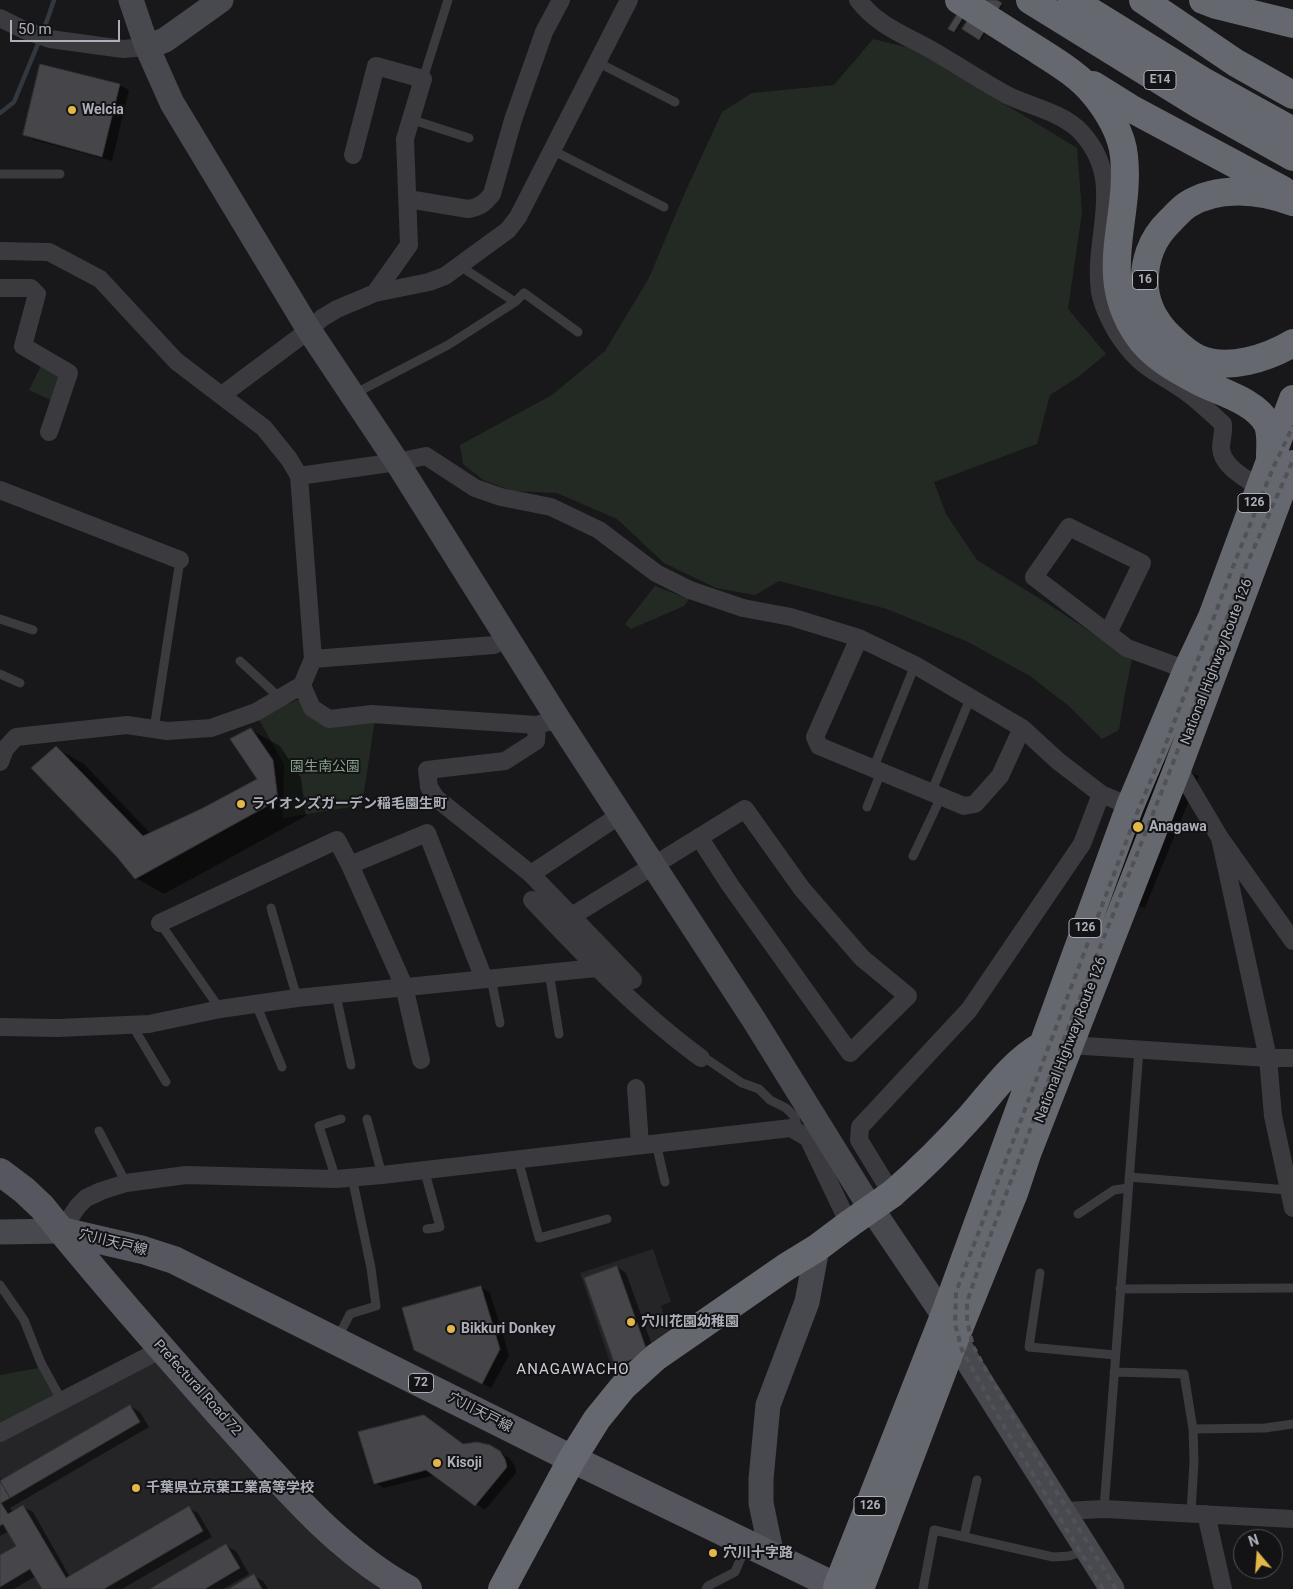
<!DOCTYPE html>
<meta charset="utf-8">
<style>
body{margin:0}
#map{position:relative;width:1293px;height:1589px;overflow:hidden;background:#18181a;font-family:Roboto,sans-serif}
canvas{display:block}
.north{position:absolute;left:1233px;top:1529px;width:50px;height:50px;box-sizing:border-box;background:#131315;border:1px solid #505157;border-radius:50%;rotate:342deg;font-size:14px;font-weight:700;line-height:20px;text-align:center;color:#acafb9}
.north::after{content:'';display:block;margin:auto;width:18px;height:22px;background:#e3b848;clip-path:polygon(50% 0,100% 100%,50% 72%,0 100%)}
.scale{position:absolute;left:10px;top:20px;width:110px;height:22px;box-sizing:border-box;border:2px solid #acafb9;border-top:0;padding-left:6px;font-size:15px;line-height:18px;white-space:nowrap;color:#acafb9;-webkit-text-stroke:4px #131315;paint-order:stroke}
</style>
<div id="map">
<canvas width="1293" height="1589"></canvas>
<div class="north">N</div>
<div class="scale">50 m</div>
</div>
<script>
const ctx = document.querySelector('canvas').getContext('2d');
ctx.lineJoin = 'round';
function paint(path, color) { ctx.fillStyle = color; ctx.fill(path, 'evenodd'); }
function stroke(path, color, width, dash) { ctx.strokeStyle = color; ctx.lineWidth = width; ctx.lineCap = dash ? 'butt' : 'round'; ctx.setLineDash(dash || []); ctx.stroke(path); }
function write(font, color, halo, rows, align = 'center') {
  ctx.font = font + ' Roboto,"Noto Sans JP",sans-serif'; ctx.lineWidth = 4; ctx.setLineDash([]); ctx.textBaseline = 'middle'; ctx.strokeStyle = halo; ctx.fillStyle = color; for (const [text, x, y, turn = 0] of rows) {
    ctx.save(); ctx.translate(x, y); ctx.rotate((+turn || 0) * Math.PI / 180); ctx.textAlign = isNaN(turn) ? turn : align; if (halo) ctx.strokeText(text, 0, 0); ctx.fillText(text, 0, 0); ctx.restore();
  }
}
paint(new Path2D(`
 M653,1249L671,1302L661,1306L672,1337L617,1383L580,1273Z
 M153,1361L164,1365L316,1537L388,1589H0V1438Z`), '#252427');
paint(new Path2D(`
 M873,39L914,49L1077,148L1082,212L1068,309L1106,354L1078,377L1050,395L1037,444L934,482L946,514L977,560L1045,602L1132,659L1125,693L1119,730L1102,739L1070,707L1030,676L968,642L887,609L779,581L755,595L716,588L664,563L617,519L557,493L513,491L483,480L463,464L460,445L552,395L605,351L649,278L683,197L722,112L752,93L834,85Z
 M41,366L58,376L60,384L53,401L29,390Z
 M655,586L689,599L684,606L631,629L625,624Z
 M300,699L311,717L375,719L362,805L283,818L284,764L257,716Z
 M44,1367L57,1397L0,1426V1375Z`), '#232a24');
paint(new Path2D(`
 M976,0L956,32L950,28Z
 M995,0L1003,5L981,40L964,29Z
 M120,85L129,90L112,161L34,140L24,135Z
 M251,730L280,746L301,778L306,816L164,894L136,878L56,748L84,764L151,834L204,809L258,779Z
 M1148,753L1199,776L1145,908L1104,893Z
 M617,1267L626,1273L657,1359L626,1370L616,1364Z
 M481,1287L490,1293L509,1355L491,1388L425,1355Z
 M130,1406L140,1412L149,1427L10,1508L13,1513L23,1507L33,1512L70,1577L189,1508L198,1513L212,1537L122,1589H43L36,1576L14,1589H0V1557L18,1546L9,1531L0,1536V1478L3,1480Z
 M424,1416L464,1445L500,1452L509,1458L515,1466L516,1473L485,1510L435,1475L384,1488L375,1483Z
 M226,1546L236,1551L249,1574L223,1589H152Z
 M254,1576L263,1581L268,1589H231Z`), '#0007');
stroke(new Path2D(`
 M43,32L54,0
 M0,113L14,102L40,39`), '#31383f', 4.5);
const building = new Path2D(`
 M966,0H974L954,32L948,29Z
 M981,0H997L1002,3L979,40L962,29Z
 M40,64L120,84L102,157L23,135Z
 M251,728L273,760L278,800L135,879L117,857L31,768L56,746L143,836L203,808L257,779L230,739Z
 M617,1266L648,1354L615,1365L584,1278Z
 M481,1286L500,1349L482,1384L414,1350L402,1308Z
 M130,1405L140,1422L10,1498L0,1481Z
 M424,1415L463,1444L477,1442L490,1445L500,1451L505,1459L507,1467L475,1506L426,1470L374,1484L358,1432Z
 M0,1481L10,1498L1,1503L8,1514L23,1505L66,1578L189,1506L203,1531L104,1589H42L30,1569L0,1587V1555L16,1546L3,1524L0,1526Z
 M226,1544L240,1568L205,1589H150Z
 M254,1574L262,1589H229Z`);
paint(building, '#46454a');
stroke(building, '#333336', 1);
stroke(new Path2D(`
 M597,62L675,102
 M423,79L448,0
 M410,119L469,138
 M552,150L664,207
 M0,174H60
 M460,266L515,302
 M354,394L448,345L515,302L524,293L578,332
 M0,619L33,630
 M240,661L280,698
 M0,674L20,683
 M154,729L180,560
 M873,769L915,665
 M931,793L970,699
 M867,807L881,772
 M913,856L941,797
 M271,908L297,998
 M160,923L220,1009
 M549,972L559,1034
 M491,978L500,1023
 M336,995L351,1065
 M256,1004L282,1067
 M132,1025L166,1082
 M701,1058L708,1060L742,1083L759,1089L770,1100L786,1108L795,1117L798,1130
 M367,1119L382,1175
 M99,1131L126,1183
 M656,1143L665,1182
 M518,1159L539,1238L607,1219
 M424,1169L440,1227L427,1229
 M1129,1177L1288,1190
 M336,1179L319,1126L341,1119
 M1078,1214L1114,1190L1128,1188
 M1040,1273L1029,1347L1115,1355
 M0,1285L24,1320L41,1363L62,1401
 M1120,1289L1293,1288
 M337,1339L350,1314L376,1306L371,1268L352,1177
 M1114,1372L1184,1374L1193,1429L1194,1461L1191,1513
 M1193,1429L1265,1428L1293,1424
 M1104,1509L1139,1050
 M964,1537L977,1480
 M706,1589L708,1586L735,1572L746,1546
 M923,1589L934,1530L1053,1557L1069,1556L1085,1551`), '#3a3a3f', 9);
stroke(new Path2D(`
 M858,0C880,28 906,35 935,52C959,66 983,82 1007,95C1031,107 1062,112 1081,132C1127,182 1092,235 1100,292C1103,308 1114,330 1124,343C1142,369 1165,376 1189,394C1201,403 1212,414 1223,424C1224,433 1221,440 1221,448C1222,467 1247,479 1260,488
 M0,18L24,30L50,39L123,49L147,47
 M353,155L376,66L423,79L405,139L409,245L375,293
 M408,199L468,209C480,207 485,203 492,194L513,120L544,32L561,0
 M0,251L49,252L100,279L176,361L264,428L289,459L299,476L313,659L302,685L256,712L211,728L167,731L127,725L16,737L5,749L0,762
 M0,288H31L37,294L23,346L69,373L49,432
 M222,395L309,330L322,318L337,309L375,293L429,282L445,276L508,230L518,217L629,0
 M299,476L397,462L426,456L475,488L501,497L551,507L599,530L656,573L690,590L743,608L791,617L859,638L915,665L1022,728L1058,761L1101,794L1130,806
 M0,490L180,560
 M1108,633L1142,563L1069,527L1034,577L1127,648L1187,670
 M859,638L815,737L819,746L964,806L975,804L1000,776L1022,728
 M313,659L494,645L508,637
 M302,685L312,708L329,719L372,714L537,725L548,722
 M537,725L536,741L505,761L427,770L429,787L436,798L531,874L633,980
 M1178,767L1220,838L1293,941
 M1220,838L1268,1058L1273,1116L1293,1208
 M350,865L427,833L484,979
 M531,874L620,815
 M532,900C585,956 638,1012 701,1058
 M572,916L745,809L802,889L862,958L908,996L850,1053L730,885L699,837
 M160,923L337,840L350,865L404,986L421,1060
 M0,1027L58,1028L149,1024L220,1009L297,998L596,968
 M1070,1045L1268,1058H1293
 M636,1088L640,1145
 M892,1194L859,1140L860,1127L969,1010L1082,844L1101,794
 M61,1231L78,1206L86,1198L101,1191L126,1183L186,1175L336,1179L382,1175L791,1128L808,1138L849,1224
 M0,1433L162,1349
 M1064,1511L1104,1509L1293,1519
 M1206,1514L1223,1589`), '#3a3a3f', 18);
stroke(new Path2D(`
 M131,0L147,47L172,103L309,330L397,462L558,719L754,1020L863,1196L944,1316L969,1363L1112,1589
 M147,47L165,40L221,0
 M0,1232L61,1231
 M772,1556L761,1503V1479L768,1405L807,1302L817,1248`), '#48494f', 25);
stroke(new Path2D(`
 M0,1172L24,1190L42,1207C100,1279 161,1348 222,1417C279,1480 333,1547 408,1589
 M61,1231L143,1250L174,1260L558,1452L837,1587`), '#56575e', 28);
stroke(new Path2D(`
 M959,0C984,16 1008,31 1033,47C1055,61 1079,75 1095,95C1109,112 1122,135 1124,156C1131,220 1096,273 1137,334C1151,356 1177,370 1200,382C1220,392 1255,401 1267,423C1272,433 1270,445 1270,456
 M1030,0L1200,105L1293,157
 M1072,0L1201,80L1293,131
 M1143,0L1236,63L1293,95
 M1203,0L1216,5L1293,24
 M1093,85L1130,108L1283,190
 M1293,202C1260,190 1218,185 1187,205C1181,209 1175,216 1170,221C1151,239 1143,263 1145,289C1147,307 1156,323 1169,336C1177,344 1188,354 1199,359C1228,371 1268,358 1293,343
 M892,1194C921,1169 946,1144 971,1116C993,1091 1012,1063 1041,1046
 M502,1589L572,1459L597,1419L623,1387L656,1357L786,1267L817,1248L849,1224
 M841,1589L837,1587L944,1316L1130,806L1187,670L1212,617L1293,399
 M860,1589L956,1336L1014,1193L1027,1154L1178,767L1281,491L1293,464`), '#66686f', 28);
stroke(new Path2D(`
 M1103,1589L1002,1423L962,1350L955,1324L956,1292L1137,813L1162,754L1236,559L1273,468L1293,426
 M1116,1589L1065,1506L988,1374L973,1346L967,1321V1302L981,1261L1070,1023L1173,763L1246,566L1293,460`), '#515258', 4, [6, 5]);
stroke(new Path2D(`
 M849,1224L892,1194`), '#66686f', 28);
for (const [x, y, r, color] of [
 [72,110,5,"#e3b848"],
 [241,804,5,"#e3b848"],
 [1138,827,6,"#e3b848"],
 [631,1322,5,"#e3b848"],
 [451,1329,5,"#e3b848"],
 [437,1463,5,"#e3b848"],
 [136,1488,5,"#e3b848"],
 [713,1553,5,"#e3b848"]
]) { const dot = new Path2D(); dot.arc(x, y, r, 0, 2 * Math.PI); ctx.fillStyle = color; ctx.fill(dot); stroke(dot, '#131315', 2); }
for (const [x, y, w] of [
 [1160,80,32],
 [1145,280,25],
 [1254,503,32],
 [1085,928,32],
 [421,1383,25],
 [870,1506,32]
]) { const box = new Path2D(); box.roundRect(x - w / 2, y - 9.5, w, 19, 4); ctx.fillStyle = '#131315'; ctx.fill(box); stroke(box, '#acafb9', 1); }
write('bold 12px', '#acafb9', null, [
 ["E14",1160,80],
 ["16",1145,280],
 ["126",1254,503],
 ["126",1085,928],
 ["72",421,1383],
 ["126",870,1506]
]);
write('bold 14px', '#acafb9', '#131315', [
 ["Welcia",82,110],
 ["ライオンズガーデン稲毛園生町",251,804],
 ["Anagawa",1149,827],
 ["穴川花園幼稚園",641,1322],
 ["Bikkuri Donkey",461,1329],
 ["Kisoji",447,1463],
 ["千葉県立京葉工業高等学校",146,1488],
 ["穴川十字路",723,1553]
], 'left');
write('14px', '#acafb9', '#131315', [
 ["National Highway Route 126",1217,662,-69],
 ["National Highway Route 126",1071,1040,-69],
 ["穴川天戸線",113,1243,14],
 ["Prefectural Road 72",197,1388,48],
 ["穴川天戸線",480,1413,27]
]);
write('14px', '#85a288', '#131315', [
 ["園生南公園",325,767]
]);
ctx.letterSpacing = '1px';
write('15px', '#ccced5', '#131315', [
 ["ANAGAWACHO",573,1370]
]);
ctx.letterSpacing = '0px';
</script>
